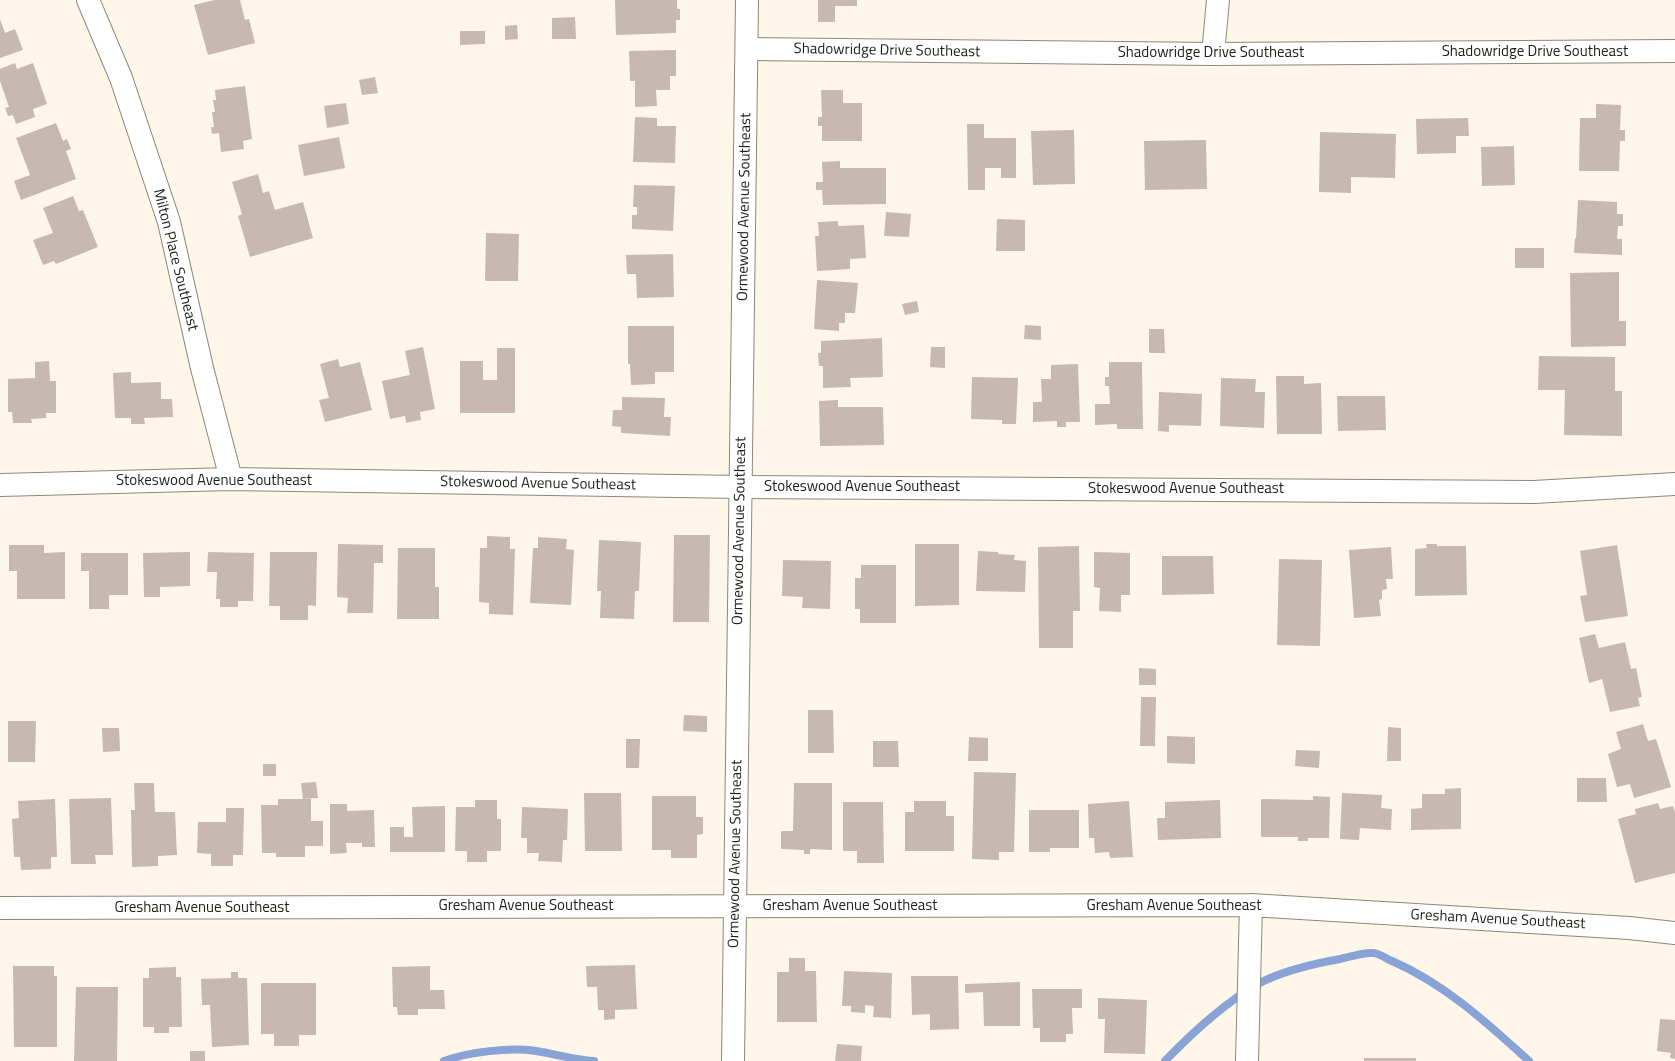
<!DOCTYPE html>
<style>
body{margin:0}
canvas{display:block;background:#fef6e8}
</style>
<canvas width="1675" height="1061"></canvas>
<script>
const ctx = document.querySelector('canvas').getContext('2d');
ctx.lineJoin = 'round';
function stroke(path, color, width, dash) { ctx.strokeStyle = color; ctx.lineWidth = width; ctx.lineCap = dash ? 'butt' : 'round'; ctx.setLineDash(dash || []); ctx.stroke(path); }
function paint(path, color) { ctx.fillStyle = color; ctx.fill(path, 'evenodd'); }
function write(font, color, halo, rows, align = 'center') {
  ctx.font = font + ' "Titillium Web",sans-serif'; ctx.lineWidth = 3; ctx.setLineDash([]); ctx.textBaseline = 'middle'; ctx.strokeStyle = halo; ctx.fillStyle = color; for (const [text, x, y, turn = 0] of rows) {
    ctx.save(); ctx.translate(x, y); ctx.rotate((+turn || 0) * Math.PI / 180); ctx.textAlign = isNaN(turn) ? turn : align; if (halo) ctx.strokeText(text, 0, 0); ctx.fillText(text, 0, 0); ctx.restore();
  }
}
stroke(new Path2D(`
 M444,1061C468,1052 510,1047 536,1051C555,1054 575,1060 594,1061
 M1165,1061C1192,1033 1222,1005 1256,985C1281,971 1312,964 1340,959C1348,957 1365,952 1373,953C1379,953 1387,959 1392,961C1445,984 1487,1023 1529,1061`), '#89a3d6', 8);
paint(new Path2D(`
 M214,0H240L245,20L249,19L255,43L208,55L194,5Z
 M615,0H677V9H680V20H676V33L616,35Z
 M818,0H857V6H835V22H818Z
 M575,17L576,39H552V18Z
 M0,19L5,33L15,29L23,50L0,58Z
 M517,25L518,39L505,40V26Z
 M460,31H485V44L460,45Z
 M676,50V76H670V90H656L657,106L635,107V81H630L629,51Z
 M15,63L17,69L33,63L47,104L33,109L35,117L16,124L13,115L8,116L5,108L9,107L0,81V69Z
 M375,77L378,93L362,95L359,80Z
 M245,86L252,139L243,141L244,149L221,152L219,133L212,134L211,127H214L212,112H215L213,100H216L215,90Z
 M821,90H843V103H862V141H822V126H818V117H822Z
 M346,103L349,124L327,128L324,106Z
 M1596,104L1621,105L1620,130H1625V141H1620L1619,171H1579L1580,118H1596Z
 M635,117L657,118V126H676L675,163L633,162Z
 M1468,118L1469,136H1456V153L1417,154L1416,119Z
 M56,123L63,141L67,139L71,149L66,151L76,179L21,200L14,181L30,175L16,138Z
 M967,124H984V138H1016V178H1001V168H985V190H968Z
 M1074,130L1075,184L1033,185L1031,131Z
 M1320,132L1396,134L1395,178L1351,177V193L1319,192Z
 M339,137L345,168L304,176L298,145Z
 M1206,140L1207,189L1145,190L1144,141Z
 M1514,146L1515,185L1482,186L1481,147Z
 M840,161V168H886V204L823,205L822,190H816V182H823L822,162Z
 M258,174L263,193L269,191L275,210L303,202L313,238L250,257L238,216L242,214L232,182Z
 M634,185L675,186L673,231L632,229V215H637V207H633Z
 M73,196L79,211L83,210L98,247L56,264L54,261L43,265L33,240L53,233L43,208Z
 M1578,200L1617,202V214H1623V226H1618L1617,239H1622V255L1574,253L1575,238H1576Z
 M886,212L911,214L909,237L884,236Z
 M997,219L1025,220V251H996Z
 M838,221V226L864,225L866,258L850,259V269L817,271L815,236H819L818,222Z
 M486,233L519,234L518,281H485Z
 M1515,248H1544V268H1515Z
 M673,254L674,297L637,298L636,274H627L626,255Z
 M1619,272V321H1626V346L1571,347L1570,273Z
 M817,280L858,283L855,313H845V323H839V331L814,329Z
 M917,301L919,312L905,315L902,304Z
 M1025,325L1041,326V340L1024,339Z
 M628,326H674V372H655V384L631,385L630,364H628Z
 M1149,329H1164L1165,353H1149Z
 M882,338L883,377L850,378L851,387L823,388V366H819L818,353H821V341Z
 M423,347L435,409L420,412L421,420L406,423L405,416L390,419L382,381L410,375L405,351Z
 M931,347H945V368L930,367Z
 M497,348H515V413H460V361H483V380H497Z
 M1539,356L1615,357V391H1622V436L1564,435L1565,390H1538Z
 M338,359L340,367L360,362L372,410L325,422L319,400L329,398L320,364Z
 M49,361L50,381H56V413H46V418L31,419L32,423H13L12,412H8V379L35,378V362Z
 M1109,362H1142L1143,429H1117V424L1095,425V404H1110L1109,386H1105V377H1109Z
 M1078,364L1080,422H1066V427H1057V421L1033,422V402H1042L1041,379H1051V365Z
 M131,372V383L161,382V399H172L173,417L144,418L145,424H131V418H115L113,373Z
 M1276,376H1304V384L1321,383L1322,434H1277Z
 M972,377L1018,378L1016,424H1002V420L971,419Z
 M1221,378L1256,379L1255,392H1265L1264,428L1220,426Z
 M1159,392L1202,394L1201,426L1169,425V432L1158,431Z
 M1337,396H1385L1386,430L1338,431Z
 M622,397L665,398L664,417H671L670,436L621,433V427L612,426L613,410H622Z
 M838,400V407H883L884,445L820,446L819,401Z
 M674,535H710L709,622H673Z
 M487,536L510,537V549H515L513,615L489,614V603L479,602L480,548H487Z
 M538,537L567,539L566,549L574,550L571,605L530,603L533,548H538Z
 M599,540L641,542L639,591H635L634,619L600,618L601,591H597Z
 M338,544L383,545V563H374L373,613H347L348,598L337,597Z
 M915,544H959V605L915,606Z
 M1426,544H1437V546H1466L1467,595L1415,596V549L1427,548Z
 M9,545H44V553L65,552V599H17V571H9Z
 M1617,545L1628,616L1585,622L1580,596L1587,595L1580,551Z
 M1079,546L1080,611H1073V648H1039L1038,547Z
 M1391,547L1393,579H1386L1387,589L1382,590V599L1379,600L1381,616L1354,618L1349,550Z
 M398,548H435V587H439V619H397Z
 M978,551L998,552V554L1015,555L1014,560L1026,561L1025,592L976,591Z
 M190,552V586L160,587V597H144L143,553Z
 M208,552L254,553L253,601H238V607H220V599H216L217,572H207Z
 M270,552H317L316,606L308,605V620H280V606H269Z
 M1094,552L1130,553V595H1121V612L1099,611L1100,588L1094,587Z
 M81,553H128V595H109V609H89V571H81Z
 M1162,556H1213L1214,594L1162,595Z
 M1279,559L1322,560L1320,646L1277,645Z
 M783,560L831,561L830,609L802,608L803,597L782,596Z
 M861,565H896V623H860V609H855V578H861Z
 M1595,634L1599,648L1625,642L1631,669L1636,668L1642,697L1638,698L1640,706L1610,712L1602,679L1589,683L1579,638Z
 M1139,668L1156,669V685H1139Z
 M1141,697H1156L1155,746H1140Z
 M808,710H833L834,753H808Z
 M684,715L707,716V732L683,731Z
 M8,721H36L35,762H8Z
 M1643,724L1648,741L1656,739L1671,787L1634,798L1630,784L1617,787L1608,754L1621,749L1616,732Z
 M1388,727L1401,728V761H1387Z
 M102,728H119L120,751L103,752Z
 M1167,736L1195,737V764L1167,763Z
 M969,737L988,738V761H968Z
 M626,739H640L639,768H626Z
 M873,741H898L899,767H873Z
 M1296,750L1320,751L1319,768L1295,766Z
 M263,764H276V776H263Z
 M974,772L1016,773L1014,852H999V860L972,859Z
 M1577,778H1606L1607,802H1577Z
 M316,782L318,798L303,799L301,783Z
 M134,783H154L155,812H175L177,855L158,856V866L132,867L131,810H135Z
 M794,783H832V850L810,849V854H804V850L781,849V831H793Z
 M1461,788V829L1411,830V809L1422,808V794H1445V789Z
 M584,793H621L622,851H585Z
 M1342,793L1382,795L1381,808L1392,809L1391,830L1360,828L1359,840L1340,839Z
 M652,796H696V817H703V834L697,835V858H671V850H652Z
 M1313,796L1330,797L1329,838H1308V841H1298V837H1261V799L1313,800Z
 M111,798L113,855H95L96,864H71L69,799Z
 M55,799L57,857H51V869L21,870L20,857H14L12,819L19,818L18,801Z
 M278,799H311V821H323V846H305V857H276V853H262L261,805H278Z
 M475,800H497V819H501V851H487V862H467V851H455L456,807H475Z
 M1220,800L1221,838L1158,840L1157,818H1165V802Z
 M914,801H946V816H954V851H905V812H914Z
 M1129,801L1133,857L1110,858L1109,852L1095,853L1094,838H1089L1088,804Z
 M843,802H883L884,863H857V851H843Z
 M1658,803L1660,809L1673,806L1675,812V873L1635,883L1618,819L1636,814L1635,809Z
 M330,804H347V811L374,810L375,847H362V843H346L347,853L330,854Z
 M445,806V852H390V827H404V837H413L412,807Z
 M522,807L568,809L567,840H563L562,862L538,861L539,853H527V838H521Z
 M226,808H244L243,855H233V866H211V854L197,853L198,822H226Z
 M1029,810H1079V848H1050V852H1029Z
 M789,958H805V971H816L817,1022H777V972H789Z
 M635,965L637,1009L615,1010V1019L604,1020V1010H598L597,987H587L586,966Z
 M13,966H54V976H57V1047H14Z
 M430,966V990H444L445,1009H418V1015H398L397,1007H393L392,967Z
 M176,967V977H181L182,1027H169V1033H154V1027H143V978H149V968Z
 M844,971L892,973L891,1018L873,1017L874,1006L865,1005V1013L851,1012V1006H842Z
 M231,972H238V978H247L249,1045L212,1047L210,1005H202L201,979L231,978Z
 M911,976H958L959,1029L930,1030V1014L912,1015Z
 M1020,982V1026H984L983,992L965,993V984Z
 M261,983H316V1035H299V1046H274V1034H261Z
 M76,987H118L117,1061H74Z
 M1032,989H1082V1008H1072L1073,1034H1066V1042H1040V1028H1033Z
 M1098,998L1147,1000L1145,1054L1104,1053L1105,1019H1098Z
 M1660,1019L1675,1020V1059L1670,1058L1671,1053L1657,1051Z
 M837,1044L862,1046L861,1061H835Z
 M190,1051H205V1061H190Z
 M1364,1058H1416V1061H1364Z`), '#c8b8b2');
const minor = new Path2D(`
 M88,0L121,78L169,222L202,368L231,479
 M747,49L1213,54L1675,51
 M1213,54L1218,0
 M0,485L231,479L741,487L1534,492L1675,484
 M0,908L1251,905L1629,928L1675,933
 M1247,1061L1251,905`);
const tertiary = new Path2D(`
 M733,1061L747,0`);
stroke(minor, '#8d877a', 24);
stroke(tertiary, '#8d877a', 24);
stroke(minor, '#fff', 22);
stroke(tertiary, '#fff', 22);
write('15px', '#211e19', '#fff', [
 ["Shadowridge Drive Southeast",887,51,1],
 ["Shadowridge Drive Southeast",1535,52],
 ["Shadowridge Drive Southeast",1211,53],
 ["Ormewood Avenue Southeast",745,207,-89],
 ["Milton Place Southeast",175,260,76],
 ["Stokeswood Avenue Southeast",214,481],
 ["Stokeswood Avenue Southeast",538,484,1],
 ["Stokeswood Avenue Southeast",862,487],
 ["Stokeswood Avenue Southeast",1186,489],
 ["Ormewood Avenue Southeast",740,531,-89],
 ["Ormewood Avenue Southeast",736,854,-89],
 ["Gresham Avenue Southeast",526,906],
 ["Gresham Avenue Southeast",850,906],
 ["Gresham Avenue Southeast",1174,906],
 ["Gresham Avenue Southeast",202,908],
 ["Gresham Avenue Southeast",1498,920,3]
]);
</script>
